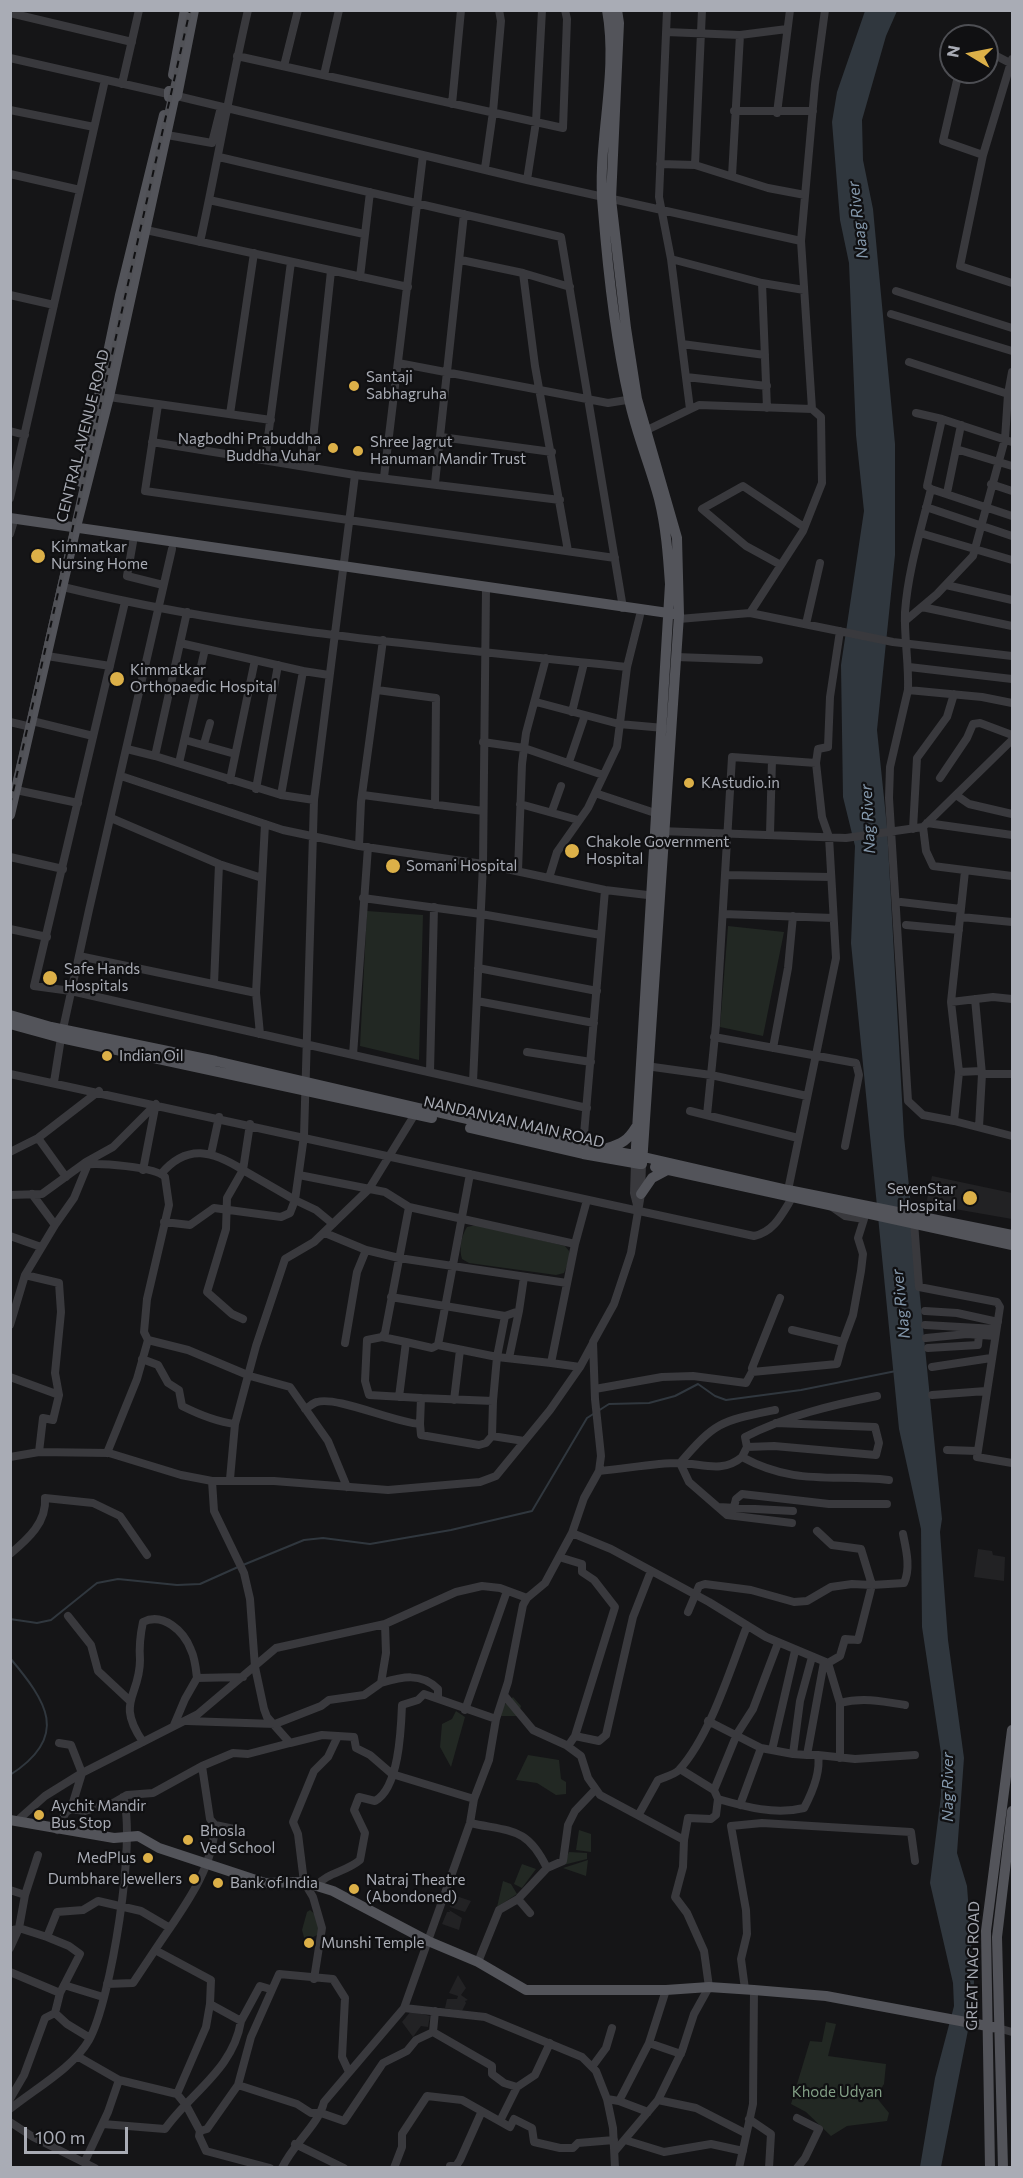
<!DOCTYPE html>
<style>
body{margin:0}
#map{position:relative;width:1023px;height:2178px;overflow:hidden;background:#151517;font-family:Commissioner,sans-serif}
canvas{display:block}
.frame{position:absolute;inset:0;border:12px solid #a9acb5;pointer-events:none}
.north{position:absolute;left:939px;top:24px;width:60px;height:60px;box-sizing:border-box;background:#101012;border:2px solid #4d4e53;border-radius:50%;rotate:280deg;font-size:16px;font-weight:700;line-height:24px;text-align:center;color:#a9acb5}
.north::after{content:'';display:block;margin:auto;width:21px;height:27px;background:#dcb048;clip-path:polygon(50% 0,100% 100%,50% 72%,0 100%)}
.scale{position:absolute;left:24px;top:2127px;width:104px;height:27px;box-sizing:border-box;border:3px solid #a9acb5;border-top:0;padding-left:8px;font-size:18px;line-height:21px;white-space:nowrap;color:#a9acb5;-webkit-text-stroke:4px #101012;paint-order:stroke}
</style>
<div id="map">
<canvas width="1023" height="2178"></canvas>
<div class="frame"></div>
<div class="north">N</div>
<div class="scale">100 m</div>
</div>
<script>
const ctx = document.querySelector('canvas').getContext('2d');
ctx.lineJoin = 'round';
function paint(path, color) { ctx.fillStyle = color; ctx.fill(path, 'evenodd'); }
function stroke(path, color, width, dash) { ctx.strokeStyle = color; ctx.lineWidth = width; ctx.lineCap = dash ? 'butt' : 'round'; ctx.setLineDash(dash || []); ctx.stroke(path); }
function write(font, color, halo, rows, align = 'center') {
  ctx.font = font + ' Commissioner,sans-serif'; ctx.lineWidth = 4.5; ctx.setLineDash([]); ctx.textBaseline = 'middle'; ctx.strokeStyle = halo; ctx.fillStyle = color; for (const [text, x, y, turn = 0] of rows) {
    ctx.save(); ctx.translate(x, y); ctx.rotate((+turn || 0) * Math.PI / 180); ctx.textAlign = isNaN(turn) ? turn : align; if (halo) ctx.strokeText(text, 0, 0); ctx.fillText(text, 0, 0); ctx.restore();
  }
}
paint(new Path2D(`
 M932,1176L1012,1193V1219L926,1204Z
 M978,1549L992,1551L993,1555L1005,1557L1004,1581L974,1577Z
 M453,1895L471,1901L465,1912L450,1907Z
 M449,1910L462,1918L459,1930L442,1924L447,1912H450Z
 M458,1975L466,1988L461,1995L468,2000L465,2001L466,2003L462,2011L445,2008L447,1999H457L458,1996L449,1993Z
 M411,2011L430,2016L428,2027L421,2026L413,2037L402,2022Z`), '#222224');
paint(new Path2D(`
 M367,911L423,915L419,1060L360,1046Z
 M728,926L784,932L763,1036L720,1027Z
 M476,1225L565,1246L569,1251V1261L564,1273L556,1275L469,1263L462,1259C459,1249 461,1237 467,1227Z
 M513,1697L521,1706L518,1716H501L502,1707Z
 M456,1711L465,1717L451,1767L440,1747L442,1724L452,1719Z
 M528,1755L559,1760L561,1779L566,1782V1794L556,1795L537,1783L516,1780Z
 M579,1830L591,1834V1852L576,1850Z
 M569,1852L587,1853V1859L555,1867L565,1861Z
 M588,1860L586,1876L563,1868Z
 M522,1864L536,1869L522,1888L514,1884Z
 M503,1881L511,1884L517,1894L497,1907Z
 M310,1910L318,1917L319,1934L305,1941L302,1930L307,1912Z
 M826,2022L836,2024L828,2056L886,2064L884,2084L876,2097L889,2113L887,2121L847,2126L831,2136L806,2112L791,2104L810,2041L822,2042Z`), '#222823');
paint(new Path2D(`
 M865,11H897L886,36L862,120L863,160L873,209L895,444V555L877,730L887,827L904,1136L942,1519L940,1532L948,1640L964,1758L957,1853L967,1886L974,1982L972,2010L941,2167H920L935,2078L954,2006L953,1983L930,1883L941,1796V1753L922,1627L921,1529L899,1429L851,943L855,846L843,797L841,665L864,511L856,435L849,263L840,220L832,122L837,92Z`), '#30373e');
stroke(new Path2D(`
 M243,1565L304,1540L323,1538L370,1544L451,1530L532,1511L587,1418L609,1404L649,1403L675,1396L698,1384L715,1396L726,1400L801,1390L896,1371
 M10,1619L37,1623L51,1620L97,1583L118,1579L177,1585L200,1584L238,1567
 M10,1658C46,1701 71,1736 10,1775`), '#30373e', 2);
stroke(new Path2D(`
 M667,10L659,197L671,259L762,283L767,408
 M10,13L132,42
 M666,32L740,35L732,176
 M740,35L787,29
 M987,51L1010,63
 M237,56L563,128L567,19L565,10
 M10,58L168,94
 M1012,59L983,155L960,266L1012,283
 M284,66L298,10
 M959,72L943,141L983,155
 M324,75L339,10
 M122,84L139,10
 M177,96L527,180L801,241L815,84L825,10
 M452,104L461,10
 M10,110L94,127
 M734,111H813
 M777,113L790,10
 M167,135L212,143L221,107
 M219,157L561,237L623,608
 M660,164L695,165L768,188L805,195
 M695,165L702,10
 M485,168L493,112L501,21L499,10
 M10,174L80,190
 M527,180L536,122L542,10
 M209,200L364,234
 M146,230L408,287
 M200,242C217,165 230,87 248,10
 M671,259L690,409
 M461,260L523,273L570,287
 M523,273L535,366L568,551
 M360,277L370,192
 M762,283L804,290
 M896,291L1012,328
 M10,295L54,305
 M891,314L1012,351
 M682,344L765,355
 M398,363L608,403L633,399
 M686,377L767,386
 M1011,395L1008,394L1012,372
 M109,397L271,420
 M158,405L145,491L615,558
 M916,413L942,419
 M230,414L254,253
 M647,430L699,405L812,409
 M10,431L25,435
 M441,437L552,452
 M152,442L355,475L560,500
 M1012,442L942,419L927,486L931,489C921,530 908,570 905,612C904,638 909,663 908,690L982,697L1012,703
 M956,449L1012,466
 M265,460L291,262
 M310,467L331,271
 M384,477L423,155
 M435,483L464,214
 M991,484L1012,491
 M931,489L1012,516
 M947,493L961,425
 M10,498L105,80
 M926,507L1012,536
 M920,533L1012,560
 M10,534L13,524
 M133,542L127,576L163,585
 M779,564L746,546L702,509L743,486L804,527
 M946,585L1012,600
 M63,587C247,632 439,647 627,667
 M125,602L34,986L71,991L587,1108
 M922,607L1012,626
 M750,613L803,531L822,483L821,417L812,409L801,241
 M679,619L750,613L893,642L1012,656
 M905,621L937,594L973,556L1005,439L1008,394L909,362
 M806,624L820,563
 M180,643L303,671L281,795L155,756L187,612
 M47,656L110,666
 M676,657L759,660
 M909,667L1012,679
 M303,671L329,675
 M377,690L436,698L435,805
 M908,690L890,767L889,798L908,1101L923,1115L954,1121
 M536,702L619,724L664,728
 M572,712L584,663
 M32,721L93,736
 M10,722L27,726
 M185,740L235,754
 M483,742L524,748L603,775
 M204,744L210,723
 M127,749L155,756
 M569,762L585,715
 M179,763L205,649
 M816,763L818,749L828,747L830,697L840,631
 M121,776L283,830L359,846L483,864L605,890L656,896
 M940,778L967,738L973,724L980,723L1012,735
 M230,780L255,660
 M256,789L278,665
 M16,790L78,803
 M595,793L658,814
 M281,795L314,800
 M363,795L483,811
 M956,795L969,804L1012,814
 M520,804L578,820
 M552,811L561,786
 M111,818L219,864L262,878
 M927,823L1012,835
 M923,827L926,851L933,866L1012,876
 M913,829L917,758L947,717L954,694
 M660,831L846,838L923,827L1012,740
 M770,834L772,760
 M359,846L361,802L383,640
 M10,857L63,869
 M518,871L522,764L526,733L546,658
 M965,871L951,1002L993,997L1012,999
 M726,875L830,877
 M549,878L557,852L588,808L617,747L627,667L640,615
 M363,898L481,914L601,935
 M901,902L961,909
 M723,914L833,918
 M961,917L1012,922
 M906,925L959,930
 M10,929L47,937
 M79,956L256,993
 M478,968L597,991
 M214,984L219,864
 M975,999L982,1074H1012
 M477,1001L594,1023
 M951,1002L959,1072L981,1071
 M260,1034L256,993L265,824
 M714,1037L856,1063L859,1075L845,1146
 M773,1048L788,968L793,916
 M527,1052L591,1062
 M353,1055L368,847
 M646,1066L711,1075L807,1096
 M430,1072L434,907
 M959,1072L954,1121L1012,1136
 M10,1074L754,1236C774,1232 782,1214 792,1198
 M54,1082L61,1038L89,910L172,549
 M473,1082L483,864L486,588
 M690,1111L798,1138
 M707,1115L716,1025L732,757L816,763L822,817L829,837L836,958L787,1195
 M250,1124L243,1170L295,1200L304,1136L314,800L355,475
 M979,1127L982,1074
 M38,1138L66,1177
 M583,1146L605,890
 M10,1152L38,1138L99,1091
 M211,1154L219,1117
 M635,1163L634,1193L637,1205
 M83,1165C97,1162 156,1167 165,1177L169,1205L147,1299L144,1332L148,1340
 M143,1170L155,1108
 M161,1174C187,1143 213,1151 243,1170L227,1198L226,1229L207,1292L232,1314L243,1319
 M470,1174L438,1345L497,1357L493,1401
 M299,1175L385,1192L409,1207L575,1244L551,1363L497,1357L505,1316L391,1297
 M32,1194L55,1225L74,1198L88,1164
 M10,1195L42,1194L86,1162L113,1147L156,1104
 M409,1207L385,1333L382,1337L367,1340L365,1381L369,1395L421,1398L420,1424
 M164,1222L190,1225L214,1208L281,1217L290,1213L295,1200L316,1210L333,1224
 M914,1222L919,1287L997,1302L1000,1307L977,1457L1012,1463
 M55,1225L25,1275L59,1283L61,1312L55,1373L59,1395
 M325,1233L366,1250L357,1272L345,1343
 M10,1236L41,1247
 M575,1244L587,1200
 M366,1250L399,1258L567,1283
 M925,1311L957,1313L998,1322
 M505,1316L519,1311L524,1277
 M10,1325L25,1275
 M925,1325L996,1329
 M792,1330L843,1342L853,1315L861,1271L863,1254L858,1238L864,1219L845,1216L832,1207
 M382,1337L406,1342
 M926,1338L967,1334L995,1336
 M928,1348L978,1345L979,1335
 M509,1358L519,1311
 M142,1359L158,1365L168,1383L179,1390L182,1406C198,1414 218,1422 235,1424
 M551,1363L580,1367
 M932,1367L991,1358
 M752,1368L780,1298
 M10,1377L59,1395L53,1420L43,1418L39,1452
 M595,1389L662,1377L693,1376L746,1383L752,1372L837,1364L843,1342
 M932,1395L986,1391
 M399,1397L406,1342L432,1348L438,1345
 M421,1398L493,1401L492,1436
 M454,1400L460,1350
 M305,1409C309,1407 313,1403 317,1402C337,1396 393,1422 420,1424L421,1435L479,1445L486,1443L492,1436L524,1441
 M775,1410C721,1421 716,1421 680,1463L689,1482L727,1515L792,1523
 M747,1447L745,1437C786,1416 832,1405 877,1396
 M947,1450L977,1451
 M107,1453L137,1379L148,1340L188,1350L250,1376L290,1387L328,1441L347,1487
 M10,1457L39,1452L109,1453L181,1475L212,1481H274L388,1490L480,1482L496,1476L550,1410L580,1367L593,1343
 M742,1457L747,1447L774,1446L876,1455L879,1443L875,1427L776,1423
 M599,1471C625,1469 653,1463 679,1463C701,1463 722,1474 742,1457C795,1486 833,1474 889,1480
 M230,1479L235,1424L256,1346L285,1259L314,1242L369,1189L415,1114
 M718,1507L793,1511
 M734,1507L736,1499L742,1494L829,1504H887
 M572,1533L611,1549L709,1602L766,1637L828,1663L840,1703V1758
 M10,1554C28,1539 47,1522 45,1498L93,1503L120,1516L147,1555
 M559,1557L582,1564V1572L594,1580L615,1607L575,1736L568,1746
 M688,1612L699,1586L705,1584L751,1590L794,1602L807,1601L831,1587L852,1584L872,1585L861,1549L832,1545L817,1531
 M68,1616L91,1645L98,1671L129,1700
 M828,1663L840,1656L845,1639L858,1640L872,1585L904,1583C911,1568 906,1549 903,1534
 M381,1683C402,1677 421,1672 438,1689V1698
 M504,1695L533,1730L566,1745L581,1756L588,1778L600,1795L684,1840L683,1867L675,1897L687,1913L704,1951L709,1987L694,2014L682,2051L658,2100L615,2151
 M840,1703C862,1697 882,1701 905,1705
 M465,1710L507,1591
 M187,1721L275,1724L321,1706L329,1700L364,1695L381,1683L386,1653L385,1624
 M708,1721L761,1748L793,1754
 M174,1725L185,1699L197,1678L243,1677
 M575,1736L599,1741L606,1735L633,1617L651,1571
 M143,1742C115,1701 140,1697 140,1660C139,1647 140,1636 143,1622C163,1612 184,1631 191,1650C195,1658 196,1669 197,1678
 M59,1743L71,1745L82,1773L71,1809
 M290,1743L322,1735L354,1737L356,1748L370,1755L392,1774L474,1799
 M772,1750L795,1651
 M807,1755L793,1754L800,1701L812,1657
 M818,1755L855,1759L915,1755
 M202,1766L233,1753L248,1754L290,1743L267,1717L264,1709L255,1667L250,1599L244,1573L214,1511L212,1481
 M680,1769L714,1790L718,1799C746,1807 775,1815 804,1808C812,1793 821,1773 818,1755H807L824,1662
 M714,1790L737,1734L753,1709L778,1643
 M740,1805L761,1748
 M639,1814L658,1780C664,1777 674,1775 679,1770C710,1736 730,1670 747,1626
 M18,1820L45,1796L82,1773L198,1714L276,1648L385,1624L456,1592L482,1586L500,1588L527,1598
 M470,1823C512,1832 527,1827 547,1868
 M215,1825L239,1830
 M57,1830L66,1812L71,1809L85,1811L115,1802L127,1795L153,1793L202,1766L210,1819L215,1825C213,1872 180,1912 155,1950L211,1980L210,2004L241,2021L260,1986L270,1989
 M684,1840L688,1818L711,1819L716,1815L718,1799
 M316,1886C328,1872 346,1872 360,1860L365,1833L354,1810L359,1797L375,1801C399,1788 401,1730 402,1705L418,1700L424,1694L496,1719
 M10,1890L25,1895L19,1928L10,1948
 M25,1895L38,1855
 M518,1899L530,1913
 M10,1931L19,1928L47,1937
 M478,1962L499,1910L518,1899L547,1868L563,1861L568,1825L575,1811L595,1790
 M10,1972L60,1993L55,2013L67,2024L90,2038
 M314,1979L322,1928L313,1897L304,1882L298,1834L293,1822L314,1771L328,1757L337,1738
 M107,1984L133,1983L155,1950
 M64,1985L103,1997
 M745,1989L741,1959L747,1934L746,1910L731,1826L762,1823L911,1832L915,1861
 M60,1993L80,1954L69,1946L47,1937L57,1912L83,1910L98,1901L141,1911L170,1928
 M404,2008L485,2017L582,2057L596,2071L607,2099L613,2128L615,2168
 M435,2011L433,2032L492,2066V2074L504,2083L517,2087L535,2075L550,2043
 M998,2028L1012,2032
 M649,2043L681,2054
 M77,2056L119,2080L177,2094L186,2105L200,2131L199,2136L206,2151L270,2168
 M592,2067L606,2048L612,2028
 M349,2072L342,2057L345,1998L333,1979L279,1974L251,2037L238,2085L297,2104L311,2113H321L344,2121L383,2063L407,2051L416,2040L433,2032
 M177,2094L206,2027L210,2004
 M10,2099L24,2075L45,2018L55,2013
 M607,2099L619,2101L648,2112
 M658,2100L696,2108L745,2133
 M619,2101L649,2043L666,1990
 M10,2109C36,2088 73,2068 89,2040C111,2001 137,1838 123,1797
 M749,2119L771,2134L769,2168
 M500,2121L517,2087
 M10,2122L33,2137L95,2168
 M103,2124L165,2129C191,2092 233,2070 241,2021
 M200,2131L207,2129L238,2085
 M625,2140L664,2152L711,2144L743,2151
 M295,2144L344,2168
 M85,2161L108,2112L119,2080
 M450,2166H456L460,2160L481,2113
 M282,2168C293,2144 319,2124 324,2102L404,2008L470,1823L474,1799L489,1760L496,1719L508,1682L523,1605L527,1598L545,1583L572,1533L584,1498L599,1471L601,1456L595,1399L593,1342L614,1304L631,1253L641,1194L642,1164
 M394,2168L402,2147V2134L427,2096L462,2100L510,2127L514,2119L532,2128L534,2142L560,2148H573L578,2143L614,2140
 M739,2168L753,2104L754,1990
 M797,2168L805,2158L819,2129L797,2118`), '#39393d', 8);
stroke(new Path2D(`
 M607,10C619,76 596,144 603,210C608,273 615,337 629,399C636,433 650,465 659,499C666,527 668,555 670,584L635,1163
 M617,10L619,23L611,199L626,328L637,399L677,538L679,615L642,1164
 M173,75L185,10
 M176,91H169V97L174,99L177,96L194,10
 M81,482L120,295L164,115
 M10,518L675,614
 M10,815L76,527L109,397L174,99
 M10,1015L51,1027L216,1061L583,1146L635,1155L788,1190L1012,1235
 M10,1024L61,1038L432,1118
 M470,1128L583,1154L640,1164
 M607,1148C622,1144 628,1140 636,1127
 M655,1167L1012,1245
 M641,1194L652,1178L667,1170
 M10,1820L114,1838L138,1836L159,1848L265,1883L304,1882L333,1891L428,1941L478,1962L526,1990H666L709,1987L754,1990L826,1996L998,2028
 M990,2168L986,1931L1012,1730
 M1003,2168L997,1937L1012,1811`), '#53545a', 10);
const rail = new Path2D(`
 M10,805L190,10`);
stroke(rail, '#505156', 4.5);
stroke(rail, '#101012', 2, [7]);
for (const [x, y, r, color] of [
 [354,386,6,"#dcb048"],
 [333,448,6,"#dcb048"],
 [358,451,6,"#dcb048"],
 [38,556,8,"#dcb048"],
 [117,679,8,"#dcb048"],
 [689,783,6,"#dcb048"],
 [572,851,8,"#dcb048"],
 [393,866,8,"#dcb048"],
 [50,978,8,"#dcb048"],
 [107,1056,6,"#dcb048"],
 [970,1198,8,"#dcb048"],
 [39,1815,6,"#dcb048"],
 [188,1840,6,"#dcb048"],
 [148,1858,6,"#dcb048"],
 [194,1879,6,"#dcb048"],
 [218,1883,6,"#dcb048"],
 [354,1889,6,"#dcb048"],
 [309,1943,6,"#dcb048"]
]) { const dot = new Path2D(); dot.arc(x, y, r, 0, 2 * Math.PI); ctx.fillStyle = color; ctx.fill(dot); stroke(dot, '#101012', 2); }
write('15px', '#a9acb5', '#101012', [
 ["Santaji",366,377],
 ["Sabhagruha",366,394],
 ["Nagbodhi Prabuddha",321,439,"right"],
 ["Buddha Vuhar",321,456,"right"],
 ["Shree Jagrut",370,442],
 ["Hanuman Mandir Trust",370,459],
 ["Kimmatkar",51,547],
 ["Nursing Home",51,564],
 ["Kimmatkar",130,670],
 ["Orthopaedic Hospital",130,687],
 ["KAstudio.in",701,783],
 ["Chakole Government",586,842],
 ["Hospital",586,859],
 ["Somani Hospital",406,866],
 ["Safe Hands",64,969],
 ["Hospitals",64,986],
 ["Indian Oil",119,1056],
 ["SevenStar",956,1189,"right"],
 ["Hospital",956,1206,"right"],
 ["Aychit Mandir",51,1806],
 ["Bus Stop",51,1823],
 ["Bhosla",200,1831],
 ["Ved School",200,1848],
 ["MedPlus",136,1858,"right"],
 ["Dumbhare Jewellers",182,1879,"right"],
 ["Natraj Theatre",366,1880],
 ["(Abondoned)",366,1897],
 ["Bank of India",230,1883],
 ["Munshi Temple",321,1943]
], 'left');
write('15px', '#a9acb5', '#101012', [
 ["CENTRAL AVENUE ROAD",83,436,-76],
 ["NANDANVAN MAIN ROAD",514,1122,13],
 ["GREAT NAG ROAD",973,1966,-89]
]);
write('15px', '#829e85', '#101012', [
 ["Khode Udyan",837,2092]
]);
write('italic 16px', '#8498ac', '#101012', [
 ["Naag River",858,220,-97],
 ["Nag River",868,819,-93],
 ["Nag River",901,1304,-96],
 ["Nag River",948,1787,-90]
]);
</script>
